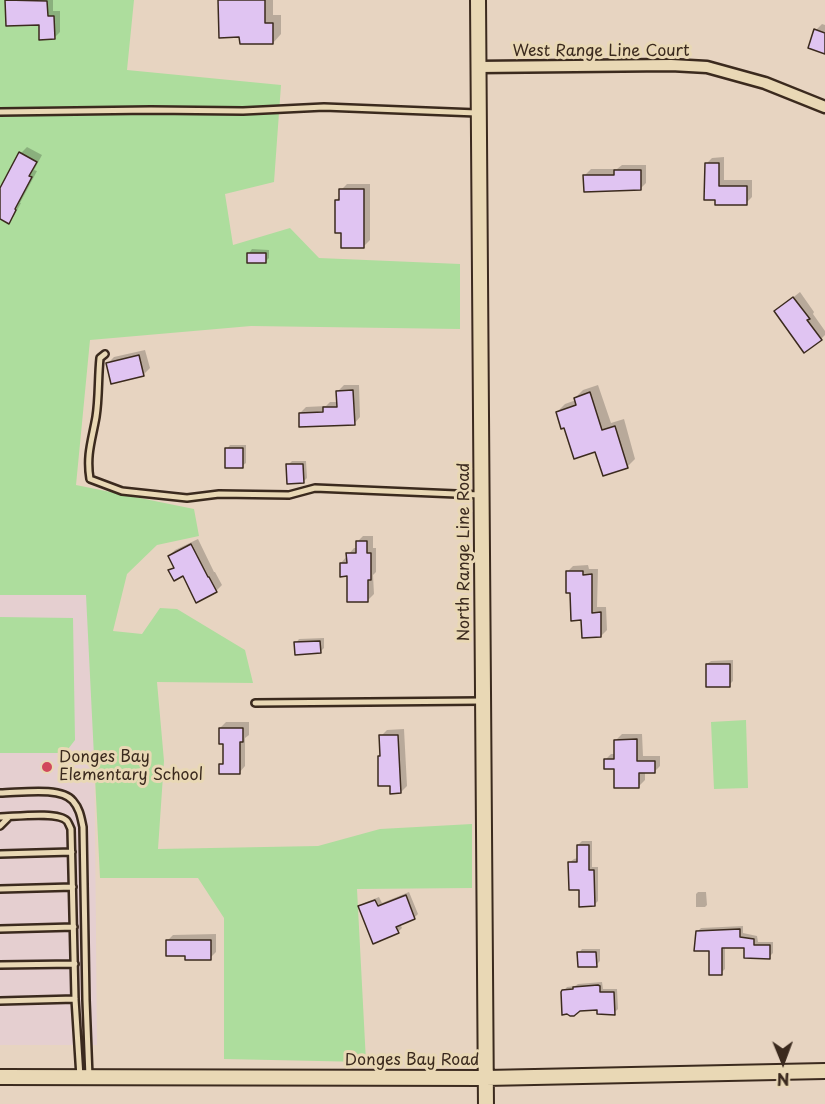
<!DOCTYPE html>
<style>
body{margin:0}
#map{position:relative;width:825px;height:1104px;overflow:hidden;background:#e7d4c1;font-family:"Playpen Sans",sans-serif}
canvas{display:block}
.north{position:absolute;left:753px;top:1032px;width:60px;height:60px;-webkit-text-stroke:4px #e9d8b5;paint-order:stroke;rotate:179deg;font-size:16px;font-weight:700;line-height:24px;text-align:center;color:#3b2a1e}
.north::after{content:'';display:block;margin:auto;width:21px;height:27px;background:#3b2a1e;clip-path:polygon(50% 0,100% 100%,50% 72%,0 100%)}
</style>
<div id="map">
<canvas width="825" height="1104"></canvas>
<div class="north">N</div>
</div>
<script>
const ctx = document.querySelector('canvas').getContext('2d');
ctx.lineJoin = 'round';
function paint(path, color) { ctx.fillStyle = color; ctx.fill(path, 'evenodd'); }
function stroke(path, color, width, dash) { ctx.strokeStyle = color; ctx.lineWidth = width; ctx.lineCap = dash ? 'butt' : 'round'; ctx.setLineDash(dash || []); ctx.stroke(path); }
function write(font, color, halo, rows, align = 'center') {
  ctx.font = font + ' "Playpen Sans",sans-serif'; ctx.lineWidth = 6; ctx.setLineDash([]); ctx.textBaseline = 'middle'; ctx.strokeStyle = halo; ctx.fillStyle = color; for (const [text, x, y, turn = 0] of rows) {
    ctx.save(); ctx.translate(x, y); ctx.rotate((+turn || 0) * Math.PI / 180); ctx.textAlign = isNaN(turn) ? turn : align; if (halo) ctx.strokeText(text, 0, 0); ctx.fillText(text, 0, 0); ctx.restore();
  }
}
paint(new Path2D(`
 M0,488H92L97,1045H0Z`), '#e5cfd0');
paint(new Path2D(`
 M0,0H134L127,70L281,85L274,182L225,194L233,245L290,228L319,258L460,264V329L251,326L90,340L76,485L194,509L199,536L157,545L127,574L113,631L142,634L160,608L177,609L245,650L253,683L157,682L164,761L158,849L318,846L380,829L472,824V888L357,889L366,1062L224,1059V918L198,878H100L86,595H0Z
 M0,617L73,618L75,740L65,753H0Z
 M746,720L748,788L714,789L711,722Z`), '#addd9d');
paint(new Path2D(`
 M7,0H53V11H60V32L54,38L40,24L7,25Z
 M220,0H273V15H281V34L273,43L241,36Z
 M822,24L825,25V52L816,30Z
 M27,147L42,155L34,170L37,171L20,203H21L14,216L8,222L0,217V190L21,153Z
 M724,157V180H752V197L746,203H717L706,164L712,158Z
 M622,165H646V183L640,189L585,175L591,169H617Z
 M347,184H370V240L364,246L336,200L341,196V190Z
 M252,249L269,250V258L265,262L249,253Z
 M800,292L814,312L813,314L825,331V335L821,339L776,311Z
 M145,350L150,368L144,374L108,363L114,357Z
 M344,385H359L360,417L354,424L300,413L306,407L326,406L330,402H338V391Z
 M598,385L611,423L624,419L635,459L627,467L595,450L565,426L557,412L565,404L576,400L575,398L583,390Z
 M230,445H246V463L242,466L227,449Z
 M292,461H306L307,478L303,482L288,465Z
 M363,536H373V548H376V572L373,575L374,594L368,600L341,563L354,548H357V542Z
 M198,539L214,572H215L222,585L216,591L184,574L170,571L174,566L169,556L175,550Z
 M588,565L589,569H598L597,607H606L607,630L601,636L583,619L567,572L573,566Z
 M324,638V648L320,652L296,643L299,639Z
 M733,660V681L729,685L707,664L711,661Z
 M226,722H249V735L245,738V766L239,773L221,765L225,761V742L220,728Z
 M404,729L407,786L401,792L391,785L379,757L382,754L381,736L387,730Z
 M622,734H642L643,756H660V766L654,772H645V780L639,786L605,760L611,754H616V740Z
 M582,841H592V867H598V901L594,905L580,888L570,862L574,859L578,858V845Z
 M409,892L418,914L414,918L400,924L402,928L398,932L360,907L364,903L379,897L382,903Z
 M698,892H706L707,905L705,907H696V894Z
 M743,926V933L757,936L758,942H773V953L769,957L746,946L725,947V969L721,973L710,949L697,932L701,928Z
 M216,934V952L210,958L186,955L167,941L173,935Z
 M582,949H600V961L596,965L579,953Z
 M602,982L603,989H617L618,1009L614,1013L598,1009L563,992L567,987L575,986L578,984Z`), '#0003');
const building = new Path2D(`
 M5,0L47,1L48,16H54L55,39L39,40V25L6,26Z
 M218,0H265V23H273V44H240L239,37L219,38Z
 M814,29L825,33V54L808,48Z
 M19,152L37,162L29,176L32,177L15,209L16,210L9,224L0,219V188Z
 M705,163H719V186H747V205H715V200H704Z
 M614,170H641V190L584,192L583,175H614Z
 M339,189H364V248H341V233H335V200H339Z
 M247,253H266V263H247Z
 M793,297L810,319L807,320L822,340L804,353L774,311Z
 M139,355L144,376L111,384L106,363Z
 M353,390L355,425L299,427V413L323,412V407H337L336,391Z
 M590,392L602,430L615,426L628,468L603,476L595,452L574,459L564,428L561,429L556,412L576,405L574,398Z
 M225,448H243V468H225Z
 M286,464H303L304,483L287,484Z
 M356,541H367V553H371V580H368V602H347V576L340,577V563H347L346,553H356Z
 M191,544L208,577H209L217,592L196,603L183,576L174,581L168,570L174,568L168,556Z
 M566,571H583V575L592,574V613L601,612V637L582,638L581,620L571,621L570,593H566Z
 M320,641L321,653L295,655L294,642Z
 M706,664H730V687H706Z
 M219,728H243V742H240V774H219V764H223V744H219Z
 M379,735H398L401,793L390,794V786H378V756H380Z
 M637,739V761H655V773H639V788H614V769H604V759H614V740Z
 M577,845H589V870H594L595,906L579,907V890H569L568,862H577Z
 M406,895L415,919L396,927L399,933L373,944L358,906L375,900L378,906Z
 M740,929V937L754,939V945H770V959L744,958V948H722V975H709V951H694L696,931Z
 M166,940H211V960H185V956H166Z
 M577,952H596L597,967H578Z
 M598,985L600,986V992H614L615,1015L597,1014V1010L580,1011L574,1016H570L567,1014L562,1015L561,992L562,990L573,989V987Z`);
paint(building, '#e0c4f2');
stroke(building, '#3b2a1e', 1.5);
const service = new Path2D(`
 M0,112L151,110L243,111L324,107L477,113
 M105,354L100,358C98,377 99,398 96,417C92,440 86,455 90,479L122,491L187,498L219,494L289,495L315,488L480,495
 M255,703L481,701
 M0,793C19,793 61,786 73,801C80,809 81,818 83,827L86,1000L89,1077
 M0,817C13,817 58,811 67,821C68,822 70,827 71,829L75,999L80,1077
 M0,826L8,818
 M0,854L72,852
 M0,889L73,887
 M0,929L74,927
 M0,965L75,964
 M0,1001L75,999`);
const minor = new Path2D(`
 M478,67L671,65L707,67L765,83L825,107`);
const tertiary = new Path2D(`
 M478,0L486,1104
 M0,1077L486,1078L825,1071`);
stroke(service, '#3b2a1e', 10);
stroke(minor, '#3b2a1e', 15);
stroke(tertiary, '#3b2a1e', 18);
stroke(service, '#e9d8b5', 5);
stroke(minor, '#e9d8b5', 10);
stroke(tertiary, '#e9d8b5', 14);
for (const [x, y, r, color] of [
 [47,767,6,"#d1495b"]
]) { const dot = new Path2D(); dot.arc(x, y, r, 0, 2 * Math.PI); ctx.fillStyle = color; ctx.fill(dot); stroke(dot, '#e9d8b5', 2); }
write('16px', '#3b2a1e', '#e9d8b5', [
 ["West Range Line Court",601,52],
 ["North Range Line Road",465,552,-90],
 ["Donges Bay Road",412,1061]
]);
write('16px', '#3b2a1e', '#e9d8b5', [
 ["Donges Bay",59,758],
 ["Elementary School",59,776]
], 'left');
</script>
